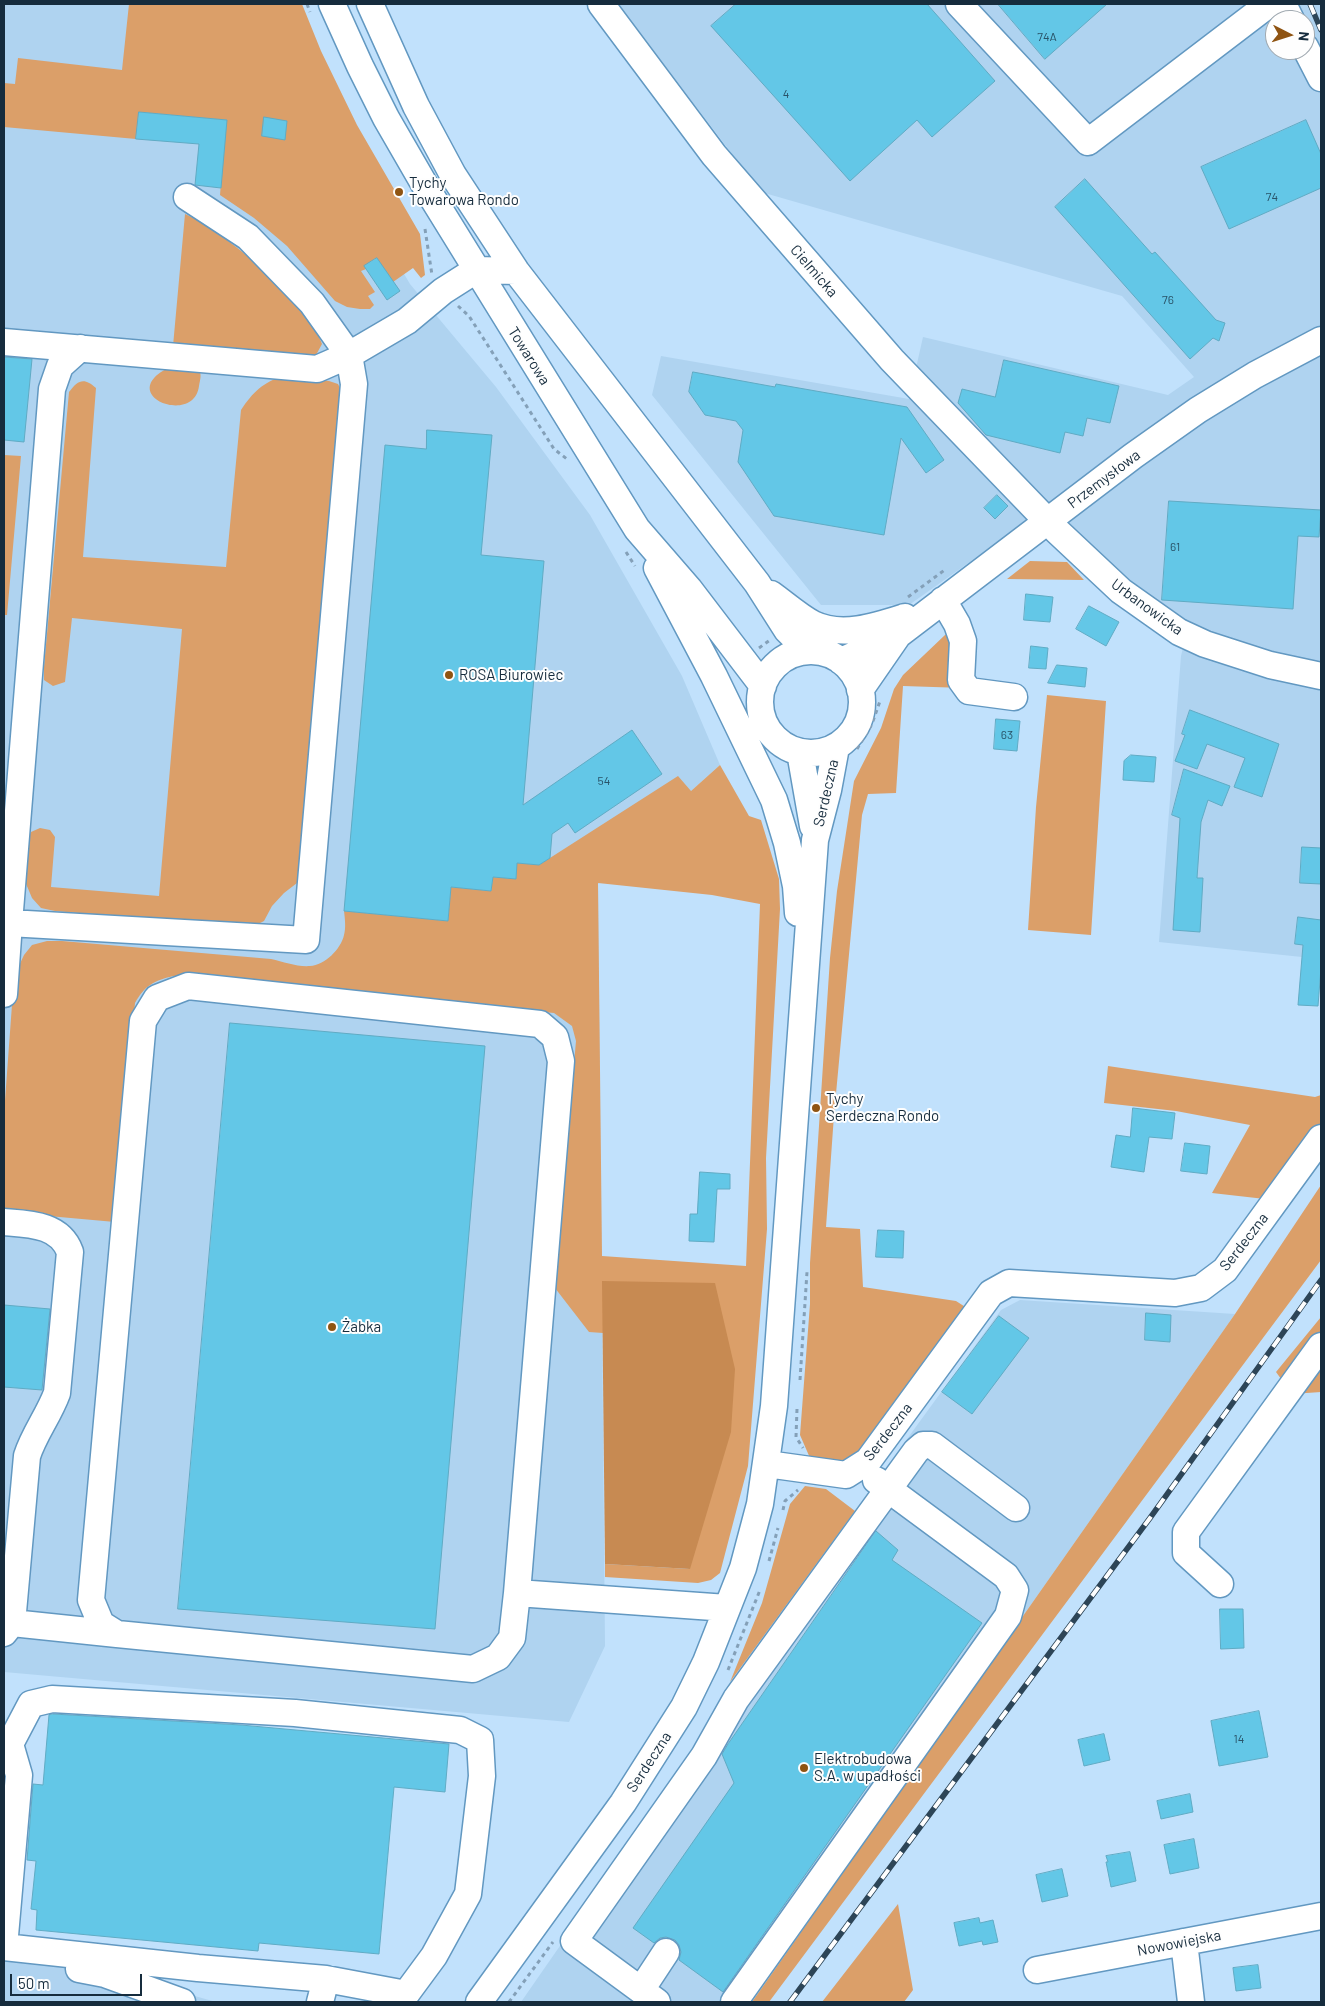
<!DOCTYPE html>
<meta charset="utf-8">
<style>
body{margin:0}
#map{position:relative;width:1325px;height:2006px;overflow:hidden;background:#c1e1fc;font-family:Barlow,sans-serif}
canvas{display:block}
.frame{position:absolute;inset:0;border:5px solid #162c3d;pointer-events:none}
.north{position:absolute;left:1265px;top:10px;width:50px;height:50px;box-sizing:border-box;background:#fefefe;border:1px solid #a1aab1;border-radius:50%;rotate:95deg;font-size:14px;font-weight:700;line-height:20px;text-align:center;color:#162c3d}
.north::after{content:'';display:block;margin:auto;width:18px;height:22px;background:#8f5412;clip-path:polygon(50% 0,100% 100%,50% 72%,0 100%)}
.scale{position:absolute;left:10px;top:1974px;width:132px;height:22px;box-sizing:border-box;border:2px solid #162c3d;border-top:0;padding-left:6px;font-size:15px;line-height:18px;white-space:nowrap;color:#162c3d;-webkit-text-stroke:4px #fefefe;paint-order:stroke}
</style>
<div id="map">
<canvas width="1325" height="2006"></canvas>
<div class="frame"></div>
<div class="north">N</div>
<div class="scale">50 m</div>
</div>
<script>
const ctx = document.querySelector('canvas').getContext('2d');
ctx.lineJoin = 'round';
function paint(path, color) { ctx.fillStyle = color; ctx.fill(path, 'evenodd'); }
function stroke(path, color, width, dash) { ctx.strokeStyle = color; ctx.lineWidth = width; ctx.lineCap = dash ? 'butt' : 'round'; ctx.setLineDash(dash || []); ctx.stroke(path); }
function write(font, color, halo, rows, align = 'center') {
  ctx.font = font + ' Barlow,sans-serif'; ctx.lineWidth = 4; ctx.setLineDash([]); ctx.textBaseline = 'middle'; ctx.strokeStyle = halo; ctx.fillStyle = color; for (const [text, x, y, turn = 0] of rows) {
    ctx.save(); ctx.translate(x, y); ctx.rotate((+turn || 0) * Math.PI / 180); ctx.textAlign = isNaN(turn) ? turn : align; if (halo) ctx.strokeText(text, 0, 0); ctx.fillText(text, 0, 0); ctx.restore();
  }
}
paint(new Path2D(`
 M4,4H269L312,118L410,284L496,387L590,515L682,676L720,765L691,791L598,884L605,1646L569,1722L4,1672Z
 M618,4H1321V959L1159,942L1181,656L1189,624L1126,578L1050,505L909,605H821L652,395L661,356L909,399L923,337L1168,395L1194,377L1122,296L761,192ZM1275,20H1305V50H1275Z
 M1020,1300L1235,1314L752,2002H521L673,1783L730,1682L1001,1310Z
 M4,1815L18,1946L216,2002H4Z`), '#afd3f0');
paint(new Path2D(`
 M129,4H302L321,51L357,125L420,234L425,275L421,278L413,268L393,282L376,258L365,266L366,269L361,271L375,292L368,296L374,305L370,309H360L347,307L335,301L287,246L254,218L220,195L226,120L139,112L136,139L4,127V83L15,84L18,58L122,70Z
 M185,214C223,230 310,304 322,344L316,355L311,357L173,346Z
 M166,369L199,370C202,375 200,380 199,386C194,426 117,396 166,369Z
 M284,376L329,381L338,384L343,394L302,875L297,883L284,893L272,906L264,921L250,928L55,911L41,908L32,898L24,879L27,840L31,832L40,828L50,830L55,837L51,887L159,896L182,629L72,618L65,682L53,686L44,680V667L69,392C78,380 84,377 96,388L83,557L226,567L241,410C253,392 263,382 284,376Z
 M4,455L21,456L7,615H4Z
 M1030,561L1067,562L1084,580L1007,579Z
 M969,619L964,688L903,686L896,793L868,794L862,815L834,1115L826,1227L860,1229L863,1287L956,1301L970,1310L871,1446L847,1461L823,1463L810,1458L800,1435L810,1304V1263L830,958L837,891L854,781L881,728L894,689L903,675L945,635Z
 M1047,695L1106,701L1091,935L1028,930L1036,807Z
 M720,765L749,816L761,820L779,879L780,909L766,1158L767,1229L748,1466L720,1573L711,1580L698,1583L605,1577V1564L690,1569L603,1333L589,1332L555,1288V1278L576,1041L572,1026L554,1013L173,976C154,981 145,985 135,1003L115,1222L4,1212V1114L13,991L17,970L24,955L32,945L47,941H62L271,959C284,962 297,967 310,966C325,965 341,949 344,935C346,928 345,919 344,911L448,921L451,887L491,891L493,877L516,879L517,863L539,865L678,776L691,791ZM598,883L712,895L760,904L746,1266L602,1256Z
 M1108,1066L1315,1097L1321,1095V1123L1265,1199L1212,1193L1250,1125L1176,1111L1104,1103Z
 M1321,1185V1260L769,2002H752L1235,1314Z
 M1321,1317V1392L1292,1394L1276,1372Z
 M805,1486L826,1489L855,1511L730,1682L762,1603L790,1504Z
 M898,1904L913,1990L904,2002H822Z`), '#db9f69');
paint(new Path2D(`
 M602,1281L715,1283L735,1369L731,1432L690,1569L605,1564Z`), '#c78a52');
const building = new Path2D(`
 M736,4H927L995,81L932,137L917,120L850,181L711,26Z
 M998,4H1107L1045,59Z
 M139,112L227,120L221,188L195,185L199,144L136,139Z
 M264,117L287,121L285,140L262,136Z
 M1306,120L1321,154V188L1229,229L1201,167Z
 M1085,179L1152,254L1155,252L1216,320L1225,323L1219,341L1213,338L1190,359L1055,207Z
 M377,258L400,291L387,300L364,266Z
 M4,357L32,359L24,442L4,440Z
 M1004,360L1119,386L1110,423L1087,418L1083,436L1065,432L1060,453L986,435L958,403L962,389L995,397Z
 M693,372L775,387L776,384L907,407L944,460L926,473L901,438L884,535L774,516L738,462L743,430L736,421L705,415L689,392Z
 M427,430L492,435L481,555L544,561L523,805L632,730L662,774L575,833L568,823L552,834L550,858L539,865L517,863L516,879L493,877L491,891L451,887L448,921L344,911L385,445L426,449Z
 M997,495L1008,506L995,519L984,508Z
 M1169,501L1321,510L1319,537L1298,536L1293,609L1162,600Z
 M1026,594L1053,597L1050,622L1024,620Z
 M1089,606L1119,622L1106,646L1076,629Z
 M1031,646L1048,648L1046,669L1029,668Z
 M1057,665L1087,668L1085,687L1048,683Z
 M1190,710L1279,744L1262,797L1234,787L1245,758L1207,744L1197,769L1175,761L1185,735L1182,734Z
 M996,719L1020,721L1017,751L994,749Z
 M1131,755L1156,757L1154,782L1123,780L1124,761Z
 M1184,769L1230,786L1222,806L1208,800L1201,822L1197,878H1203L1200,932L1173,930L1180,818L1172,815Z
 M1302,847L1321,848V884L1300,883Z
 M1298,917L1321,920V968L1318,1006L1298,1005L1303,945L1295,944Z
 M230,1023L485,1046L435,1629L178,1609Z
 M1133,1108L1175,1113L1172,1139L1149,1137L1144,1172L1111,1167L1116,1135L1130,1137Z
 M1185,1143L1210,1146L1207,1174L1181,1171Z
 M700,1172L730,1174V1189H717L714,1242L689,1241L690,1214H697Z
 M878,1230L904,1231L903,1258L876,1257Z
 M4,1305L50,1309L42,1390L4,1387Z
 M1146,1313L1171,1315L1170,1342L1145,1340Z
 M999,1316L1029,1338L972,1414L942,1392Z
 M876,1531L898,1550L892,1560L982,1623L723,1992L679,1960L681,1952L679,1945L675,1940L666,1937L660,1938L654,1943L633,1928L734,1783L722,1754L728,1744Z
 M1220,1609H1243L1244,1648L1221,1649Z
 M1259,1711L1268,1757L1219,1766L1211,1721Z
 M53,1714L241,1725L449,1744L445,1792L394,1787L379,1954L259,1943L258,1951L36,1930L37,1910L31,1909L36,1861L27,1860L33,1784L43,1785L49,1715Z
 M1104,1734L1110,1760L1084,1766L1078,1740Z
 M1190,1794L1193,1812L1161,1819L1157,1801Z
 M1194,1839L1199,1868L1170,1874L1164,1845Z
 M1130,1852L1136,1881L1111,1887L1106,1862H1108L1106,1856Z
 M1062,1869L1068,1896L1042,1902L1036,1875Z
 M979,1918L980,1923L993,1920L998,1942L983,1945L982,1941L959,1946L954,1923Z
 M1258,1965L1261,1988L1236,1991L1233,1968Z`);
paint(building, '#63c7e7');
stroke(building, '#60abc4', 1);
const minor = new Path2D(`
 M332,4L360,66L386,118L427,189L637,529L689,589L763,686
 M370,4L416,106L453,175L516,271L757,583L787,630L808,651
 M601,4L714,155L892,360L1057,531L1121,591L1179,632L1205,644L1270,665L1321,676
 M959,4L1088,142L1269,4
 M1283,4L1291,20
 M1305,47L1321,78
 M4,342L317,369L349,355L312,303L248,237L187,197
 M657,568L714,676L774,800L787,843L796,886L798,913
 M771,594C785,604 798,616 813,624C842,638 877,626 905,617
 M943,600L957,624L963,641L961,680L969,691L1014,697
 M760 702a51 51 0 1 1 102 0a51 51 0 1 1-102 0Z
 M841,661L898,635L1133,456L1198,410L1255,375L1321,340
 M860,690L898,635
 M800,752L813,826
 M9,923L52,389L60,366L80,348
 M4,994L9,923L306,940L354,384L349,355L407,321L443,291L476,270L516,271
 M4,1222C29,1224 60,1224 70,1252L57,1393C49,1415 34,1434 27,1456L12,1623L4,1633
 M767,1464L846,1475L868,1461L991,1293L1009,1283L1175,1293L1201,1288L1225,1270L1321,1138
 M1220,1584L1186,1553V1532L1321,1346
 M517,1593L561,1061L555,1037L540,1024L188,986L157,998L143,1021L91,1600L101,1624L117,1634L473,1669L498,1657L512,1638L517,1593L727,1608
 M12,1623L117,1634
 M4,1740L10,1744L19,1775L4,1947
 M10,1744L31,1704L52,1699L295,1713L460,1730L480,1740L482,1776L468,1894L434,1956L406,1994L326,1979L320,2002
 M1184,1942L1191,2002
 M4,1947L198,1968L326,1979
 M79,1969L105,1974L182,2002
 M1037,1970L1321,1916
 M641,1990L666,1952
 M479,2002L623,1803L684,1707L706,1662L743,1568L760,1504L774,1406L815,840L828,790L836,747
 M657,2002L574,1941L704,1756L736,1699L916,1451L923,1445H932L1016,1508
 M734,2002L1008,1616L1015,1590L1006,1576L876,1480`);
stroke(minor, '#6298c1', 29);
stroke(new Path2D(`
 M307,4L310,12
 M425,229L432,275
 M458,306L469,316L554,449L567,459
 M626,552L635,566
 M908,597L946,569
 M759,648L770,640
 M857,749L872,724L880,701
 M800,1380L807,1272
 M797,1409L796,1437L803,1448
 M783,1510L785,1501L798,1490
 M769,1561L778,1528
 M728,1670L760,1590
 M509,2002L553,1942`), '#84a0b8', 3, [4, 4]);
stroke(minor, '#fff', 26);
const rail = new Path2D(`
 M1310,4L1321,30
 M790,2002L1150,1518L1321,1280`);
stroke(rail, '#2d4557', 5.5);
stroke(rail, '#fefefe', 4, [11]);
for (const [x, y, r, color] of [
 [399,192,5,"#8f5412"],
 [449,675,5,"#8f5412"],
 [816,1108,5,"#8f5412"],
 [332,1327,5,"#8f5412"],
 [804,1768,5,"#8f5412"]
]) { const dot = new Path2D(); dot.arc(x, y, r, 0, 2 * Math.PI); ctx.fillStyle = color; ctx.fill(dot); stroke(dot, '#fefefe', 2); }
write('12px', '#295368', null, [
 ["74A",1047,37],
 ["4",786,94],
 ["74",1272,197],
 ["76",1168,300],
 ["61",1175,547],
 ["63",1007,735],
 ["54",604,781],
 ["14",1239,1739]
]);
write('15px', '#162c3d', '#fefefe', [
 ["Tychy",409,183],
 ["Towarowa Rondo",409,200],
 ["ROSA Biurowiec",459,675],
 ["Tychy",826,1099],
 ["Serdeczna Rondo",826,1116],
 ["Żabka",342,1327],
 ["Elektrobudowa",814,1759],
 ["S.A. w upadłości",814,1776]
], 'left');
write('15px', '#162c3d', '#fefefe', [
 ["Cielmicka",814,271,49],
 ["Towarowa",529,356,58],
 ["Przemysłowa",1104,479,-37],
 ["Urbanowicka",1147,607,36],
 ["Serdeczna",826,793,-77],
 ["Serdeczna",1244,1242,-52],
 ["Serdeczna",888,1432,-52],
 ["Serdeczna",649,1762,-57],
 ["Nowowiejska",1179,1943,-11]
]);
</script>
